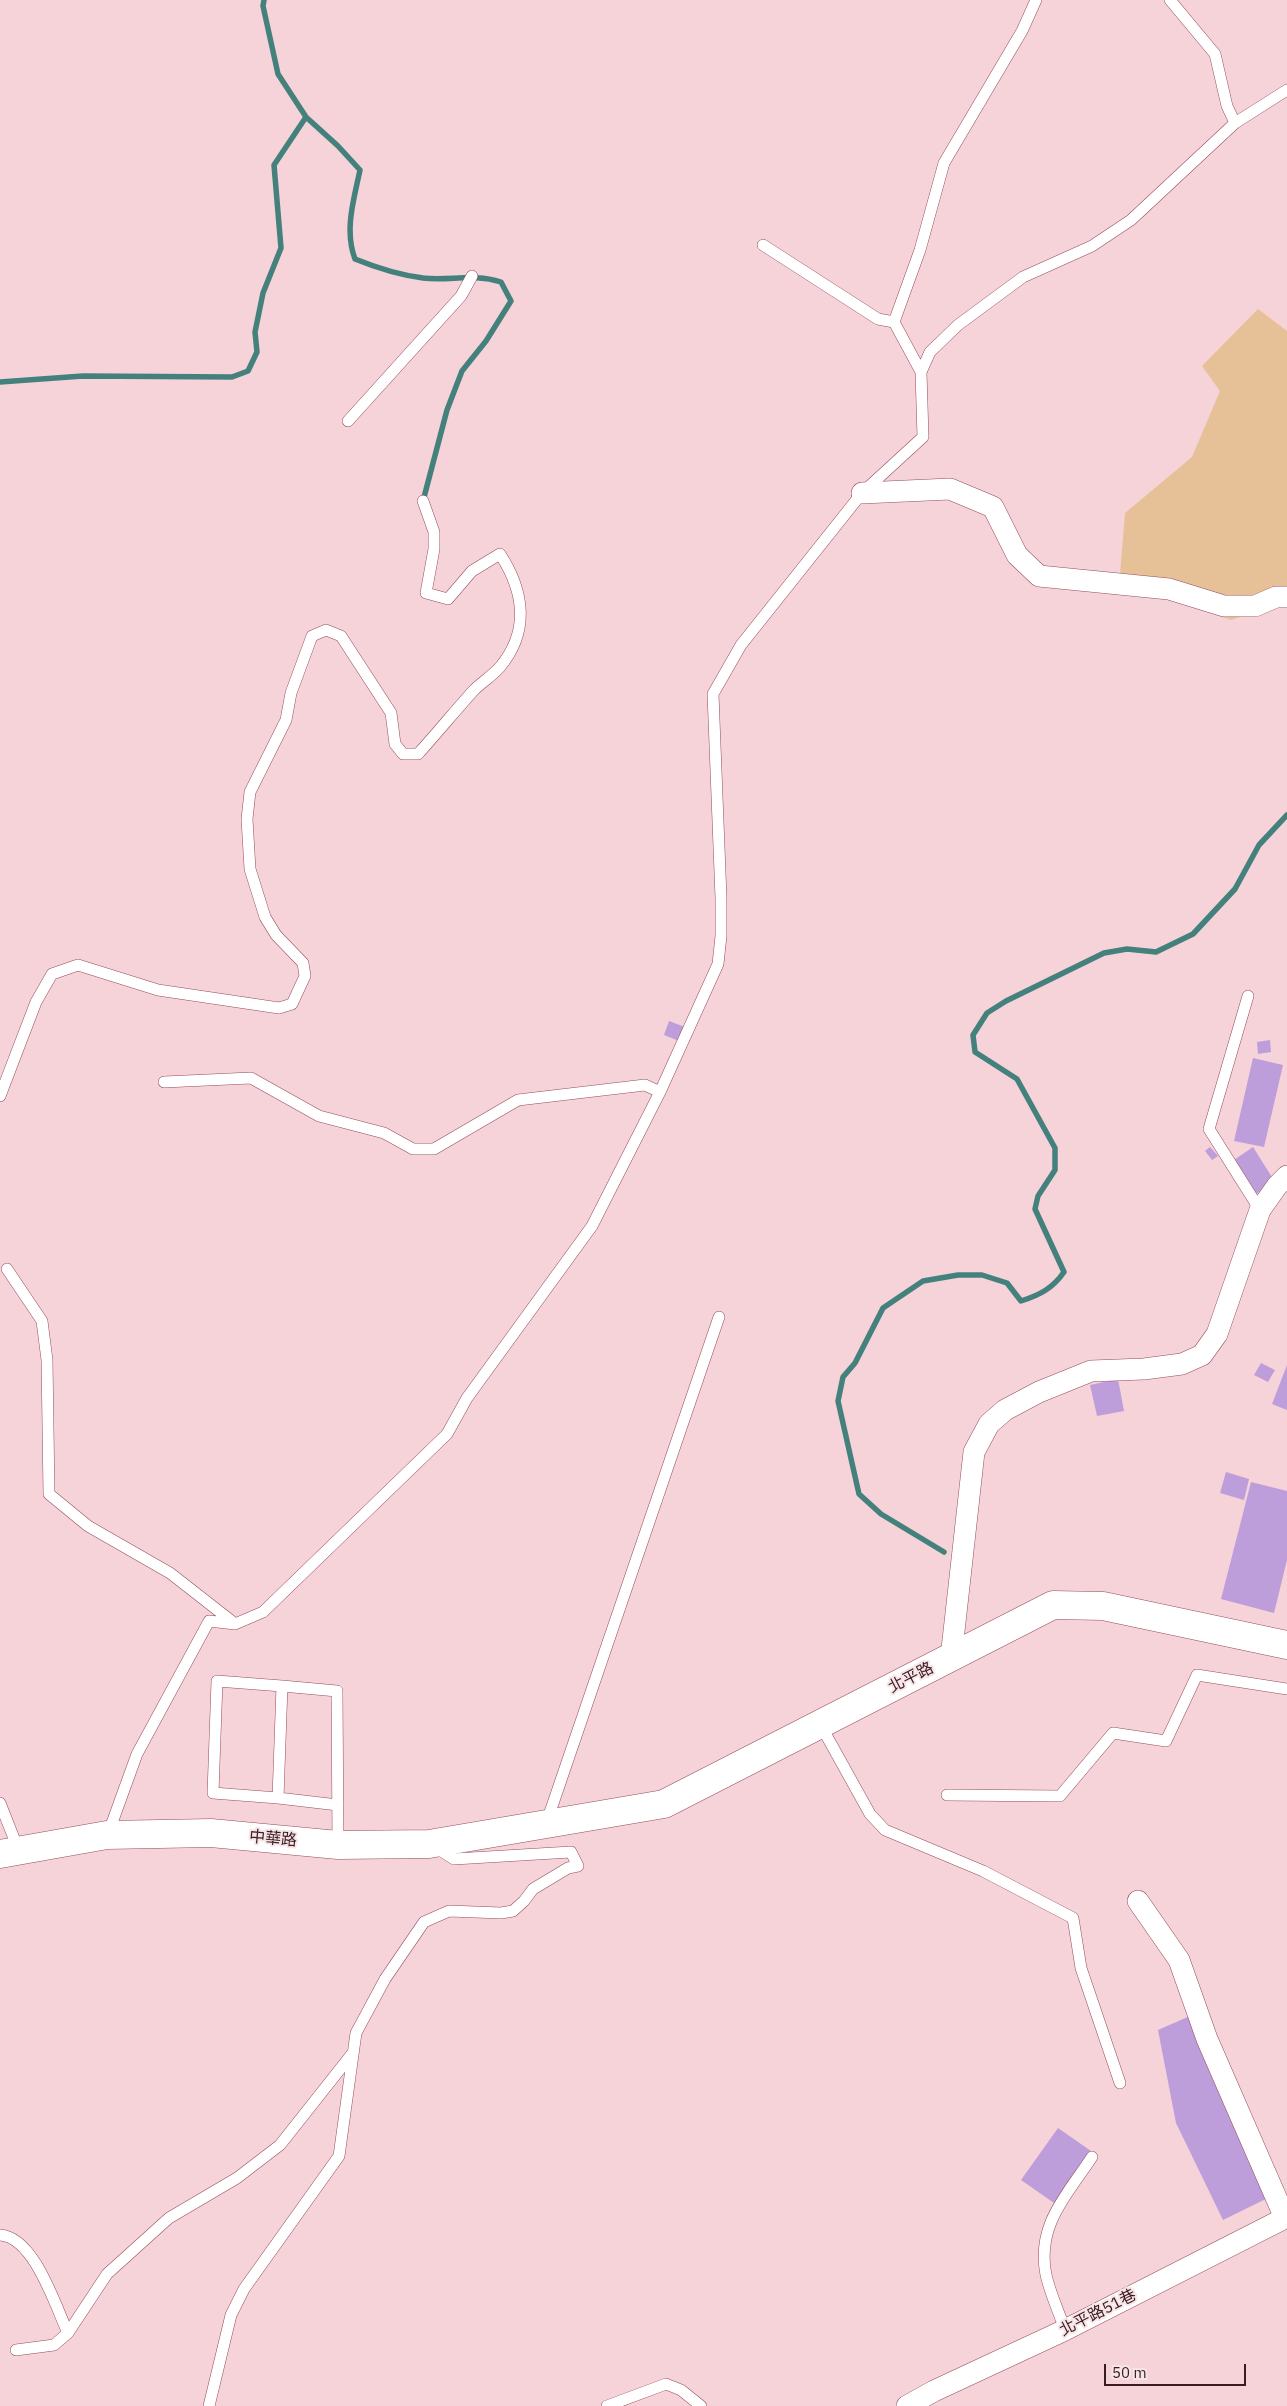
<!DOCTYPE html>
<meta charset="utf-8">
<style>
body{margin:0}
#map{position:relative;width:1287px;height:2406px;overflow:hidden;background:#f5d3d8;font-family:"IBM Plex Sans",sans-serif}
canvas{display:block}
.scale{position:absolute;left:1104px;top:2364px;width:142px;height:22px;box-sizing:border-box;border:2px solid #3a1b21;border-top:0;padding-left:6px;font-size:15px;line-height:18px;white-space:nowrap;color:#3a1b21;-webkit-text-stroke:4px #f7e5e7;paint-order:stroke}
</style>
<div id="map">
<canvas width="1287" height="2406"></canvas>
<div class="scale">50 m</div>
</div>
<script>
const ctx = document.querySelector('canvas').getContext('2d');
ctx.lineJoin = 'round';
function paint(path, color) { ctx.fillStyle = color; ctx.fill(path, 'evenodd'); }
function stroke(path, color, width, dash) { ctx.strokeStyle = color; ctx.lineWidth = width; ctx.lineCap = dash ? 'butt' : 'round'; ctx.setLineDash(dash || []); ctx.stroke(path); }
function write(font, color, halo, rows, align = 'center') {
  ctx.font = font + ' "IBM Plex Sans","Noto Sans TC",sans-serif'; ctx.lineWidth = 4; ctx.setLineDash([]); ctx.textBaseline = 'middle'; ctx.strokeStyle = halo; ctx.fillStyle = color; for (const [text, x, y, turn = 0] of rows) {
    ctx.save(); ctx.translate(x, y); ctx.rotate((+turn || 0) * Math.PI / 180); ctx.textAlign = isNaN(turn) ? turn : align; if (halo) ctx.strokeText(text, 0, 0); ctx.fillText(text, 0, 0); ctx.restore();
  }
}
paint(new Path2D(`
 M1258,309L1287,331V604L1276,605L1231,620L1183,604L1119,587L1125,513L1192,457L1220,391L1202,366Z`), '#e6c096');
stroke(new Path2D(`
 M264,0L263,6L278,74L306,117L338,146L360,170C354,199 344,230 355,259C377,268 400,275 423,278C451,281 473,273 501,282L511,301L486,341L462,371L447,410L423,501
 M0,382L83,376L232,377L248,371L257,352L255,332L263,293L281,248L274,165L306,117
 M944,1552L881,1514L859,1494L838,1401L843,1377L855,1363L883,1308L923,1281L958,1275H982L1007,1283L1021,1301C1040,1295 1053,1288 1064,1272L1035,1209L1038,1196L1055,1170V1148L1017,1079L975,1052L973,1035L987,1013L1006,1001L1104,953L1127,949L1156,952L1193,934L1235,889L1259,845L1287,815`), '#44817d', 5.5);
paint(new Path2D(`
 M669,1021L685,1027L679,1041L664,1035Z
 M1270,1040L1271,1052L1258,1054L1257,1042Z
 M1253,1058L1283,1065L1264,1147L1234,1141Z
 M1210,1147L1218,1156L1212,1160L1205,1151Z
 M1253,1147L1275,1182L1256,1194L1234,1160Z
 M1261,1363L1275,1370L1268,1382L1254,1375Z
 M1287,1365V1410L1272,1404Z
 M1118,1379L1124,1411L1097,1416L1090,1385Z
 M1226,1472L1249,1479L1244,1500L1220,1493Z
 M1251,1482L1287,1491V1560L1274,1613L1221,1599Z
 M1190,2016L1272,2196L1223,2220L1176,2123L1158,2030Z
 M1058,2128L1091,2151L1054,2203L1021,2180Z`), '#be9ddb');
const service = new Path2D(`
 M1170,0L1215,54L1227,106L1235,123
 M763,245L878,319L894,322
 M921,372L894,322L920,250L944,163L1022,31L1036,0
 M348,421L461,296L472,276
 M1248,996L1209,1129L1260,1210
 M164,1082L251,1078L319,1116L384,1133L413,1149H434L518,1100L645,1085L660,1092
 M0,1096L36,1002L52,974L78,965L158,990L279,1008L292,1004L305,976L303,963L276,935L265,917L250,869L247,819L250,792L286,720L291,693L312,636L326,630L341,636L391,713L395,744L403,754H418C437,733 455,711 474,690C482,682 492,676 500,667C530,631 524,591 500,554L472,571L448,599L426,593L434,549V532L423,501
 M7,1269L42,1321L47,1360L49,1494L88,1526L170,1573L234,1623
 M820,1724L870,1814L885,1830L983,1871L1073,1918L1081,1968L1120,2083
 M947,1795L1060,1796L1113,1733L1166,1741L1197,1675L1287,1689
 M278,1798L213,1793L217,1681L282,1686
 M0,1803L19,1851
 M338,1805L278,1798L282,1686L337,1691L338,1845
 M546,1824L719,1317
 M108,1834L137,1754L209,1621L235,1624L263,1612L447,1434L467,1398L592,1226L660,1092L718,964L721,936V898L713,694L741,645L862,493L923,437L921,372L930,352L958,325L1023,277L1092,246L1131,220L1235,123L1287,90
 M0,2235C34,2237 55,2305 68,2333L107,2274L169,2218L237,2178L280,2145L352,2054
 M1065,2330C1059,2312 1050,2293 1046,2275C1036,2225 1067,2195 1092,2157
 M16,2350L54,2345L68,2333
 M209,2406L231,2315L244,2289L339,2156L356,2033L385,1979L424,1922L449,1911L501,1913L513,1911L524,1901L533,1889L568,1868L578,1866L571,1852L454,1859L435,1847
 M607,2406L666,2384L681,2390L701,2406`);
const minor = new Path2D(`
 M862,493L950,489L993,507L1017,555L1039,576L1169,589L1224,606H1255L1276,597H1287
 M951,1658L974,1452L989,1424L1005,1410L1039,1392L1091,1371L1144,1369L1182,1364L1202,1355L1217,1334L1260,1210L1277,1186L1287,1176
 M1138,1901L1179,1960L1207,2039L1285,2218
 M907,2406L934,2391L1065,2330L1287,2217`);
const tertiary = new Path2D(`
 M0,1854L107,1835L211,1833L338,1845L429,1844L664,1804L1053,1605L1103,1606L1287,1645`);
stroke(service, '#954c5b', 12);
stroke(minor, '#954c5b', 22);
stroke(tertiary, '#954c5b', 29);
stroke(service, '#fff', 11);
stroke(minor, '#fff', 21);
stroke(tertiary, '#fff', 28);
write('16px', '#3a1b21', '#f7e5e7', [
 ["北平路",911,1678,-27],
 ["中華路",273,1839,5],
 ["北平路51巷",1098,2313,-27]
]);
</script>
